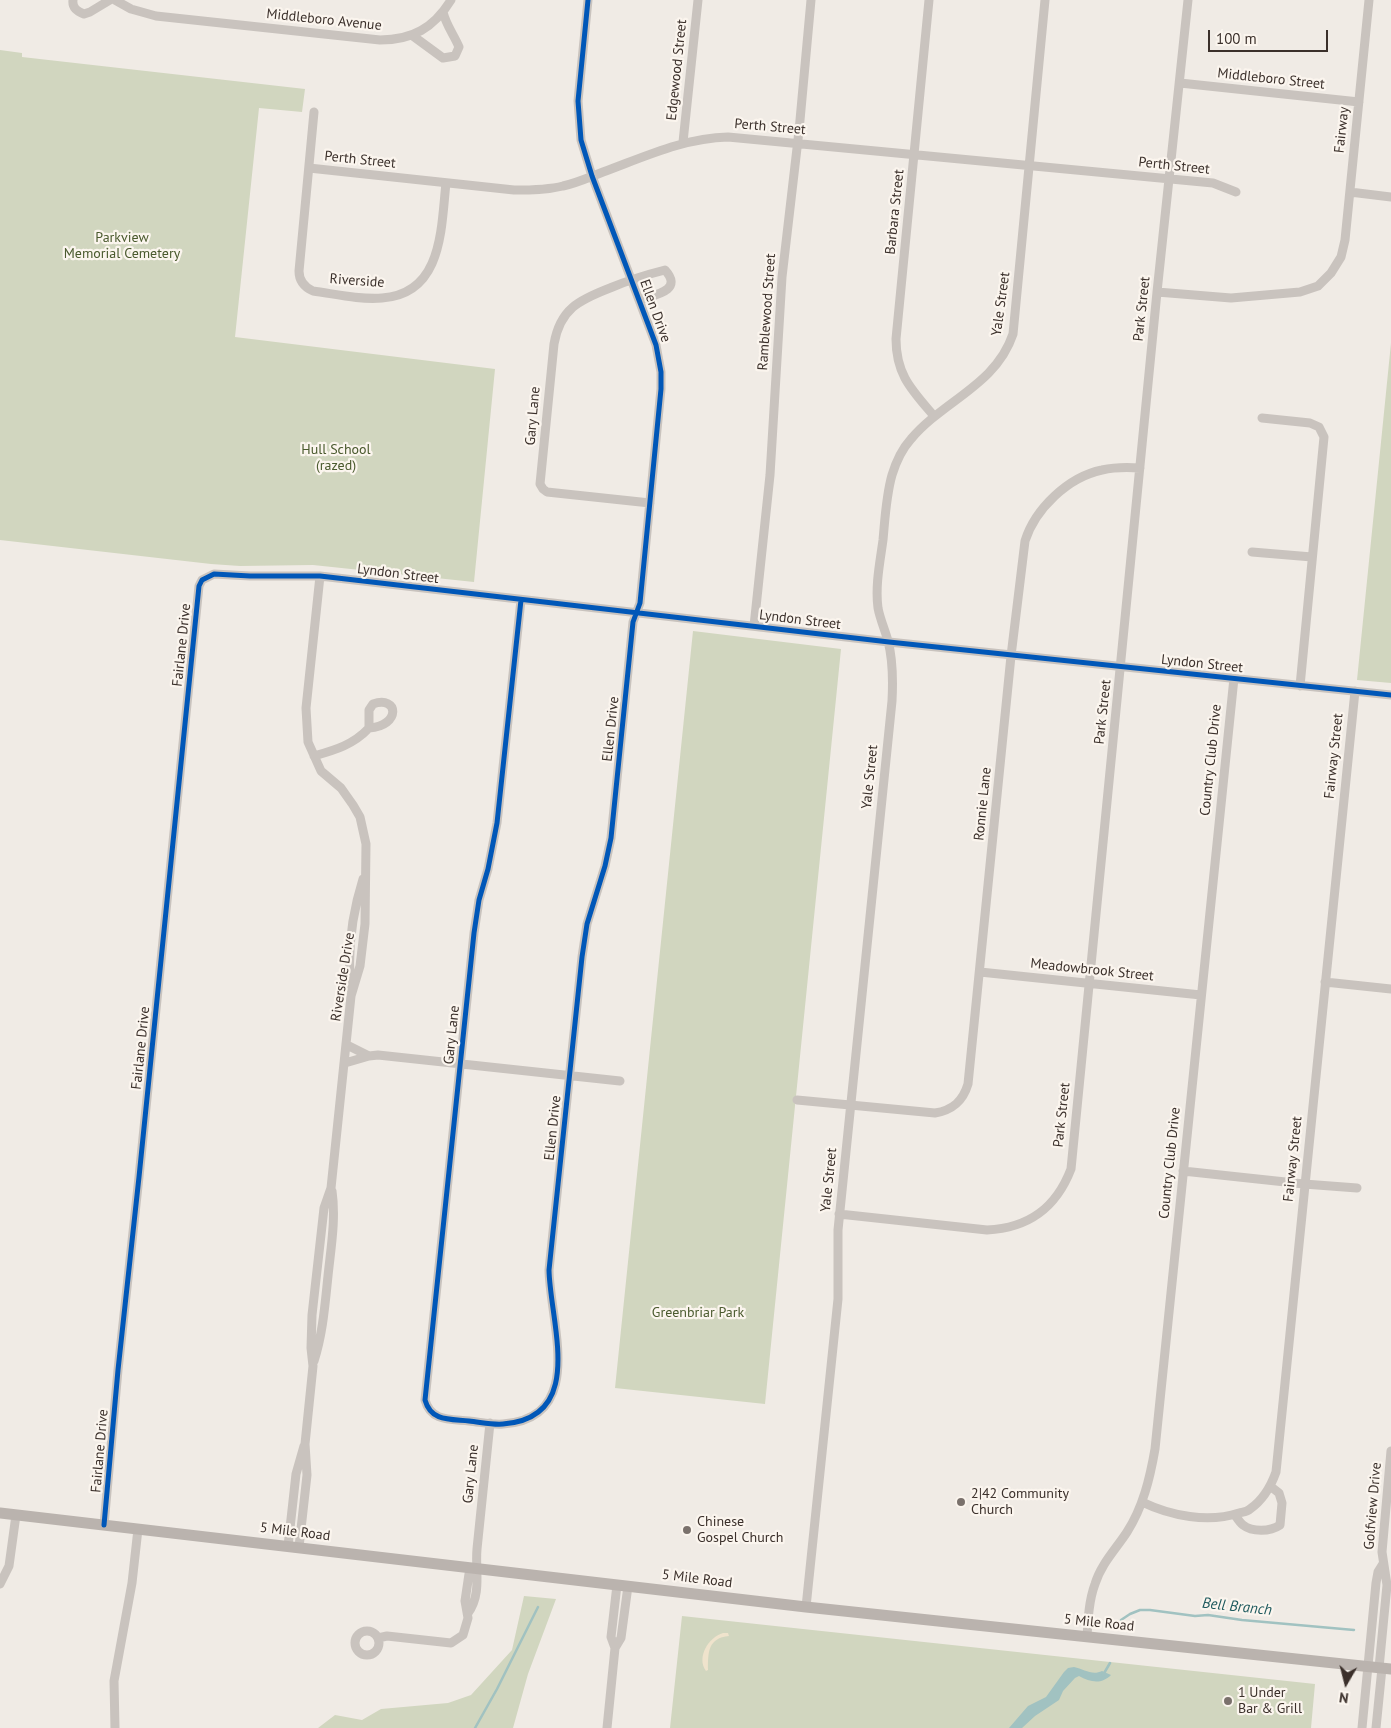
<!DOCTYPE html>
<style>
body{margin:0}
#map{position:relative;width:1391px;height:1728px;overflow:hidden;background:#f0ebe5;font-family:"PT Sans",sans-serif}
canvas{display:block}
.north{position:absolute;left:1321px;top:1658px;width:50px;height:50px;-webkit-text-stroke:4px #fbf5ee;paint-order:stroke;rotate:188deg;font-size:14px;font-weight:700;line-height:20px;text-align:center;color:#3b302b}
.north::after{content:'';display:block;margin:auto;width:18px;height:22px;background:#3b302b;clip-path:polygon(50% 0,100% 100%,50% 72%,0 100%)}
.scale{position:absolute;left:1208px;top:30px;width:120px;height:22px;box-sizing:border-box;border:2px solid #3b302b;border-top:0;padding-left:6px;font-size:15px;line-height:18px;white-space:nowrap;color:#3b302b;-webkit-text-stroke:4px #fbf5ee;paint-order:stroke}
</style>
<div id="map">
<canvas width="1391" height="1728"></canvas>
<div class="north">N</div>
<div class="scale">100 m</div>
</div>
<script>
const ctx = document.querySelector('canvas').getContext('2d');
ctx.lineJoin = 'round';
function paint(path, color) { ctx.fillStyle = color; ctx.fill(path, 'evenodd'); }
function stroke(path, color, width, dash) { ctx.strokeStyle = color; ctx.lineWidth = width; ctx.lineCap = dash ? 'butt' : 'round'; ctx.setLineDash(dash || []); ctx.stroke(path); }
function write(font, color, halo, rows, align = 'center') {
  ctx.font = font + ' "PT Sans",sans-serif'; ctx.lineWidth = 4.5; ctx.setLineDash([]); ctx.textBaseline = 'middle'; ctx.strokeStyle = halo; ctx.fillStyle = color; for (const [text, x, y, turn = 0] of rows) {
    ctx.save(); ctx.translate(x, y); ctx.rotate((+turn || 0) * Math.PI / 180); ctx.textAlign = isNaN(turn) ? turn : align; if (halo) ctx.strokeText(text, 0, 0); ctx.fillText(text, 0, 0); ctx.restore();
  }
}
paint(new Path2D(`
 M0,50L22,53V57L305,89L302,112L259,108L235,337L495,369L474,582L313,565L240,566L211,564L0,540Z
 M1391,343V683L1357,680Z
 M693,631L841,649L765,1404L615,1388Z
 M524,1596L556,1599L528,1674L513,1728H318L335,1715L362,1720L381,1709L448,1703L471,1695L512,1650Z
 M682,1616L1315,1684L1311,1728H670Z`), '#d1d6bf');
paint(new Path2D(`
 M723,1633H728L729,1636C708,1638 708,1652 708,1670L706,1671C696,1657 709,1637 723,1633Z`), '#efe3cc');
paint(new Path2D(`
 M1074,1667C1084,1669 1092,1676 1102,1671L1111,1675C1101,1685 1090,1682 1079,1676L1075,1678L1063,1691L1059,1700L1035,1716L1022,1728H1009L1028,1706L1046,1697L1064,1672L1068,1668Z`), '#a1c2c1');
stroke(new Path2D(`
 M1121,1620L1130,1614L1140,1610H1150L1195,1616L1208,1615L1242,1620L1354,1630
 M1103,1675L1110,1663
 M475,1728L497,1689L538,1607`), '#a1c2c1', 2.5);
stroke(new Path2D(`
 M73,0C72,8 77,11 84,14L90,12L110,0
 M115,0L131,9L156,16L380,40C412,40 434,28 451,0
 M929,0L896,339C896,375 912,390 934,416
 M413,36L443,58L455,56L459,47C454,35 446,25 443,12
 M1180,83L1359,102
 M314,112L299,271C299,281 304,287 313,291C335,294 360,300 382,298C443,294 441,228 446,183
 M683,142L698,0
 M309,168L514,190C531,190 547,190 563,186C577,183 590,177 603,172C644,157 684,138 728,137L1213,183L1236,192
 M1350,192L1391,197
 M1157,292L1231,298L1300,292L1318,286L1331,273L1341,257L1345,240L1369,0
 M639,300C654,295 684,291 665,270C645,275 629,280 610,288C579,300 560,309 554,344L540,484L543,489L547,492L650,503
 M1262,418L1310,423L1319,427L1324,437L1300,686
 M1252,552L1312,557
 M521,600L497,823L488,869L479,900L474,933L425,1400C431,1422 451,1419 469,1421C480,1422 492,1425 503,1424C587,1418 550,1323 549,1270L582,957L587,924L605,866L611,838L633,622L640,603L661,389V372L656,345L592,176L581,140L578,101L588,0
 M754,626L770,475L782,277L799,131L811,0
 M314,756C335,750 353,745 369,728C401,726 399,695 373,704L369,710V728
 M980,972L1201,995
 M1325,982L1391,989
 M351,990C347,953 352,914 363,879
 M369,1056L378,1055L620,1081
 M345,1063L369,1056L347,1045
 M797,1100L935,1113C953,1110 963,1101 968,1084L1011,656L1025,541C1035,509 1068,477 1102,470C1115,467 1127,467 1140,468
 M1183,1171L1304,1184L1357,1188
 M839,1214L987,1230C1029,1228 1056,1208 1071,1169L1157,292L1188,0
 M314,1361C323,1333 325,1304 328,1276C331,1247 336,1219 332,1191
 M1142,1502C1171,1516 1208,1523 1239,1513C1243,1512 1247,1512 1250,1509C1263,1500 1271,1486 1276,1472L1355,691
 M1235,1515C1237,1518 1240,1523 1243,1525C1252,1532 1270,1532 1280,1525L1282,1503L1279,1493L1270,1486
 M104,1525L118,1370L139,1177L199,586L202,580L214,574L250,576H320L889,642L1391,695
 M288,1546L296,1474L304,1446
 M299,1547L307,1475L305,1444L313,1366L311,1348L312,1315L324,1208L331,1188L351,996L360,966L365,924L366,844L360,817L353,805L341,788L321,771L308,742L306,708L320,576
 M0,1584L9,1566L16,1515
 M617,1585L611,1637L615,1648L621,1638L628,1586
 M806,1607L838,1299V1230L892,701C893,682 893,660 888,641C885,630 880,619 878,608C875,586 880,562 883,540C885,519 886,496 892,475C896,462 902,449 911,439C944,400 996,385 1013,334L1045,0
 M468,1613C482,1594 475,1570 477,1549L490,1423
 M355 1643a12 12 0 1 1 24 0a12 12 0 1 1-24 0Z
 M1087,1637C1088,1619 1089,1600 1095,1584C1101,1564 1116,1549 1127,1532C1143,1507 1150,1478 1155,1449L1234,678
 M378,1638L387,1636L451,1643L463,1635L468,1618L465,1601L469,1574L475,1568
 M1379,1668L1387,1585L1382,1552L1391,1451
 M115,1728L114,1681L132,1583L138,1529
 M607,1728L615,1648
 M1362,1728L1376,1583L1378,1572L1383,1564
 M1376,1728L1382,1668`), '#c9c3be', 9);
stroke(new Path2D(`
 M0,1513L806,1607L1391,1669`), '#bab3ae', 11);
stroke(new Path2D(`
 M521,600L497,823L488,869L479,900L474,933L425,1400C431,1422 451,1419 469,1421C480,1422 492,1425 503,1424C587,1418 550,1323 549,1270L582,957L587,924L605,866L611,838L633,622L640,603L661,389V372L656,345L592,176L581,140L578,101L588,0
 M104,1525L118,1370L139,1177L199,586L202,580L214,574L250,576H320L889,642L1391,695`), '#0057b8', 5);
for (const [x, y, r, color] of [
 [961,1502,5,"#7a716c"],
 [687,1530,5,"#7a716c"],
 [1228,1701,5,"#7a716c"]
]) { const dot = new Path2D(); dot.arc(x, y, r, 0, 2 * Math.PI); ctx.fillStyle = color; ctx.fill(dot); stroke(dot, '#fbf5ee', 2); }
write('14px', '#3b302b', '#fbf5ee', [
 ["Middleboro Avenue",324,20,6],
 ["Edgewood Street",677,70,-84],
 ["Middleboro Street",1271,79,6],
 ["Perth Street",770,127,5],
 ["Fairway",1342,130,-84],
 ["Perth Street",360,160,6],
 ["Perth Street",1174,166,6],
 ["Barbara Street",895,212,-84],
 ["Riverside",357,281,4],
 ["Yale Street",1001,304,-82],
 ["Park Street",1142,309,-84],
 ["Ellen Drive",655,311,70],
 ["Ramblewood Street",767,312,-86],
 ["Gary Lane",533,416,-85],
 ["Lyndon Street",398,574,7],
 ["Lyndon Street",800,620,7],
 ["Fairlane Drive",182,645,-84],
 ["Lyndon Street",1202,664,6],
 ["Park Street",1103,712,-84],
 ["Ellen Drive",611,729,-84],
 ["Fairway Street",1334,756,-84],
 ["Country Club Drive",1211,760,-84],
 ["Yale Street",870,777,-84],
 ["Ronnie Lane",983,804,-84],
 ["Meadowbrook Street",1092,970,6],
 ["Riverside Drive",343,977,-81],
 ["Gary Lane",452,1035,-84],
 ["Fairlane Drive",141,1048,-84],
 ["Park Street",1062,1115,-84],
 ["Ellen Drive",553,1128,-84],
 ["Fairway Street",1293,1159,-84],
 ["Country Club Drive",1170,1163,-84],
 ["Yale Street",829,1180,-84],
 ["Fairlane Drive",100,1451,-85],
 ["Gary Lane",471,1474,-84],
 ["Golfview Drive",1373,1506,-85],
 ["5 Mile Road",295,1532,7],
 ["5 Mile Road",697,1579,7],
 ["5 Mile Road",1099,1623,6]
]);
write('14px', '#4a5a2e', '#fbf5ee', [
 ["Parkview",122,238],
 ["Memorial Cemetery",122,254],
 ["Hull School",336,450],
 ["(razed)",336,466],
 ["Greenbriar Park",698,1313]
]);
write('14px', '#3b302b', '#fbf5ee', [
 ["2|42 Community",971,1494],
 ["Church",971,1510],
 ["Chinese",697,1522],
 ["Gospel Church",697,1538],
 ["1 Under",1238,1693],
 ["Bar & Grill",1238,1709]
], 'left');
write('italic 15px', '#1f5a5e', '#fbf5ee', [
 ["Bell Branch",1237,1607,6]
]);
</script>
